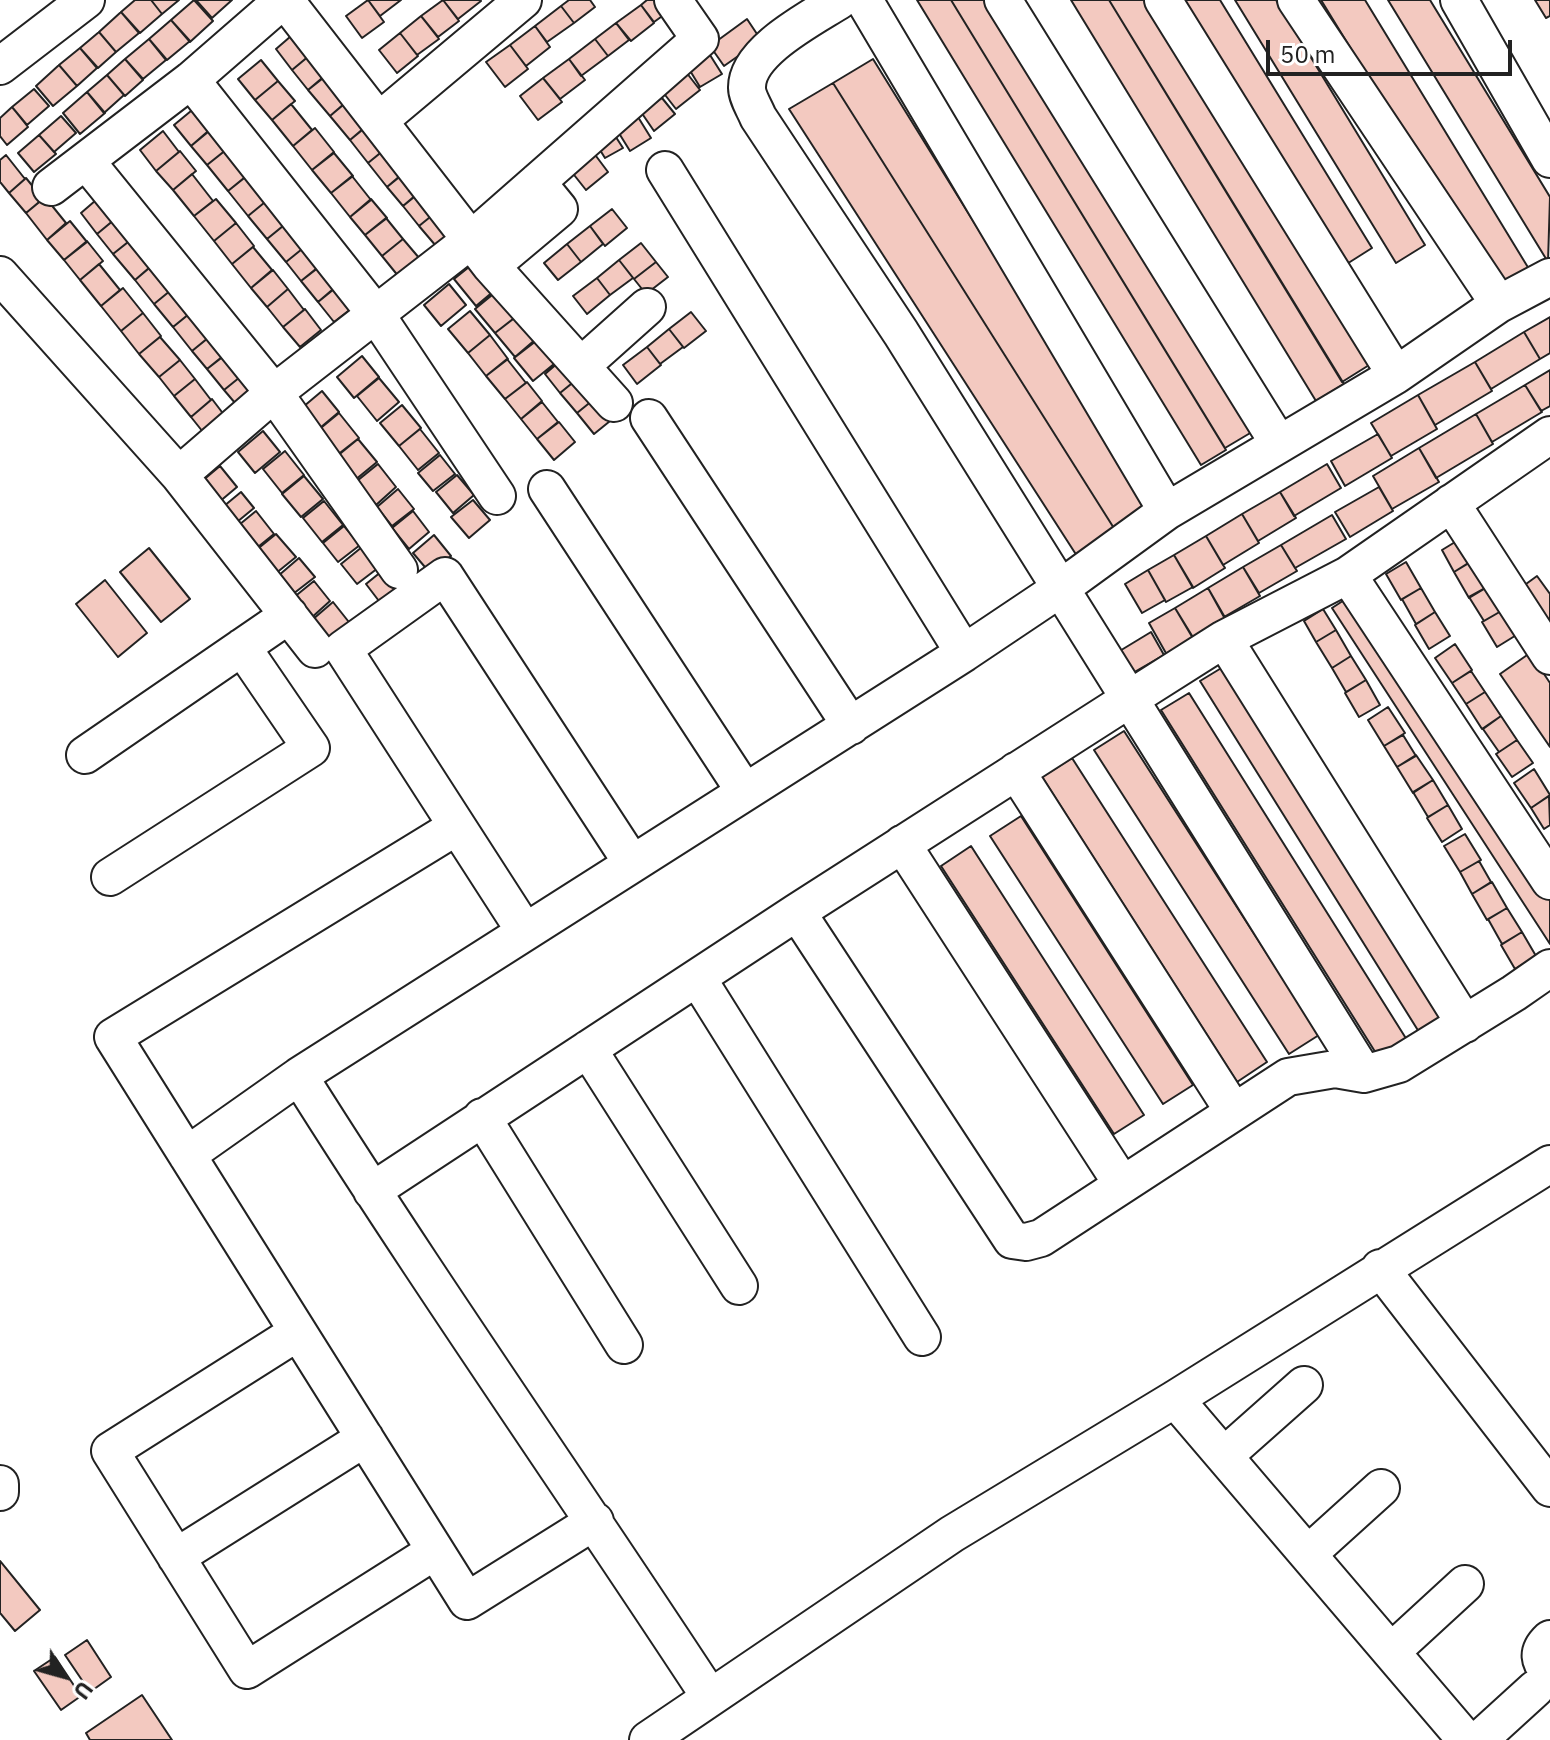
<!DOCTYPE html>
<style>
body{margin:0}
#map{position:relative;width:1550px;height:1740px;overflow:hidden;background:#fff;font-family:"IBM Plex Sans",sans-serif}
canvas{display:block}
.north{position:absolute;left:24px;top:1636px;width:80px;height:80px;-webkit-text-stroke:6px #fff;paint-order:stroke;rotate:127deg;font-size:22px;font-weight:700;line-height:32px;text-align:center;color:#222}
.north::after{content:'';display:block;margin:auto;width:28px;height:36px;background:#222;clip-path:polygon(50% 0,100% 100%,50% 72%,0 100%)}
.scale{position:absolute;left:1266px;top:40px;width:246px;height:36px;box-sizing:border-box;border:4px solid #222;border-top:0;padding-left:10px;font-size:24px;line-height:28px;white-space:nowrap;color:#222;-webkit-text-stroke:6px #fff;paint-order:stroke}
</style>
<div id="map">
<canvas width="1550" height="1740"></canvas>
<div class="north">U</div>
<div class="scale">50 m</div>
</div>
<script>
const ctx = document.querySelector('canvas').getContext('2d');
ctx.lineJoin = 'round';
function paint(path, color) { ctx.fillStyle = color; ctx.fill(path, 'evenodd'); }
function stroke(path, color, width, dash) { ctx.strokeStyle = color; ctx.lineWidth = width; ctx.lineCap = dash ? 'butt' : 'round'; ctx.setLineDash(dash || []); ctx.stroke(path); }
const building = new Path2D(`
 M135,0H151L162,14L140,33L121,12Z
 M151,0H179L162,14Z
 M194,0L213,21L190,42L171,20Z
 M196,0H232L212,18Z
 M368,0L384,22L362,38L346,16Z
 M368,0H401L380,16Z
 M443,0L459,21L438,37L421,16Z
 M443,0H480L481,1L458,19Z
 M569,0H590L595,7L574,23L561,6Z
 M647,0H665L672,9L654,22L641,5Z
 M917,0H951L1226,450L1201,465Z
 M951,0H1002L1262,426L1225,448Z
 M1071,0H1109L1344,384L1316,401Z
 M1109,0H1152L1374,362L1342,382Z
 M1179,0H1220L1372,248L1342,267Z
 M1235,0H1276L1425,245L1396,263Z
 M1321,0H1365L1529,269L1498,289Z
 M1388,0H1430L1550,197L1548,262Z
 M1535,0H1550V16L1546,18Z
 M641,5L654,23L631,41L616,23Z
 M561,6L574,23L547,42L535,26Z
 M121,12L139,33L116,52L99,32Z
 M421,16L439,39L417,55L400,33Z
 M747,19L761,40L724,66L710,46Z
 M171,20L190,41L167,60L149,39Z
 M616,23L629,40L608,56L595,39Z
 M535,26L550,47L526,66L510,45Z
 M298,30L315,51L292,70L276,49Z
 M99,32L116,52L98,68L80,48Z
 M400,33L418,56L397,73L379,50Z
 M149,39L166,60L143,79L125,59Z
 M595,39L608,56L581,76L569,59Z
 M510,45L528,69L505,87L486,62Z
 M80,48L97,68L77,86L59,65Z
 M316,50L332,71L308,90L292,70Z
 M710,55L722,74L700,87L689,69Z
 M125,59L143,80L125,96L107,75Z
 M569,59L585,80L560,99L543,78Z
 M873,59L1152,510L1117,533L833,83Z
 M261,60L278,81L255,100L238,79Z
 M59,65L77,86L53,106L36,86Z
 M686,72L700,90L676,109L662,91Z
 M328,73L349,100L330,116L308,90Z
 M107,75L124,95L104,113L87,92Z
 M543,78L562,102L538,120L520,96Z
 M278,81L295,101L272,120L255,100Z
 M833,83L1117,533L1077,556L789,109Z
 M34,89L49,106L27,125L12,107Z
 M87,92L105,113L80,134L63,113Z
 M352,97L372,122L350,140L330,116Z
 M662,98L675,114L654,131L641,112Z
 M291,104L312,130L293,146L272,120Z
 M197,106L214,127L191,146L174,125Z
 M12,107L28,127L7,145L0,136V118Z
 M61,116L76,133L54,152L39,135Z
 M638,117L651,138L630,151L617,130Z
 M371,122L390,145L368,163L350,140Z
 M214,126L231,146L207,165L191,146Z
 M315,128L334,152L312,170L293,146Z
 M163,131L179,152L156,171L140,150Z
 M612,131L623,148L605,158L595,142Z
 M39,135L56,154L34,172L18,153Z
 M389,146L408,170L387,187L368,163Z
 M590,148L608,172L586,190L567,166Z
 M227,149L248,175L228,191L207,165Z
 M180,151L196,171L173,190L156,171Z
 M334,153L353,176L331,193L312,170Z
 M6,155L25,179L9,193L0,182V160Z
 M408,169L424,188L403,206L387,187Z
 M250,173L270,198L248,216L228,191Z
 M192,174L213,201L194,216L173,190Z
 M352,176L371,200L350,217L331,193Z
 M26,178L43,199L26,213L9,193Z
 M424,189L440,209L419,226L403,206Z
 M103,194L120,215L97,234L81,213Z
 M45,197L66,223L47,240L26,213Z
 M270,198L289,221L267,239L248,216Z
 M216,199L236,223L214,241L194,216Z
 M371,199L387,218L365,235L350,217Z
 M440,209L457,229L436,246L419,226Z
 M612,209L627,228L605,246L590,226Z
 M121,214L137,235L113,254L97,234Z
 M386,218L403,239L382,256L365,235Z
 M70,221L87,242L64,260L47,240Z
 M288,222L307,245L286,262L267,239Z
 M236,223L254,246L232,264L214,241Z
 M590,226L603,244L581,262L567,244Z
 M133,238L154,264L135,280L113,254Z
 M403,239L420,259L399,277L382,256Z
 M87,241L103,261L80,280L64,260Z
 M641,243L656,262L634,279L619,260Z
 M567,244L581,262L558,280L544,263Z
 M307,245L323,264L301,281L286,262Z
 M253,247L272,270L251,288L232,264Z
 M479,259L501,285L476,306L454,279Z
 M619,260L633,278L610,295L597,278Z
 M157,261L176,286L154,304L135,280Z
 M656,262L668,277L646,294L634,279Z
 M99,264L120,290L101,306L80,280Z
 M322,264L339,285L318,302L301,281Z
 M273,270L288,289L267,307L251,288Z
 M597,278L610,295L587,314L573,296Z
 M339,284L356,305L334,322L318,302Z
 M449,284L466,305L441,326L424,305Z
 M176,286L195,309L173,327L154,304Z
 M123,288L143,313L121,331L101,306Z
 M288,289L304,310L283,327L267,307Z
 M497,291L517,316L495,333L475,309Z
 M305,309L321,330L300,347L283,327Z
 M194,310L213,334L192,351L173,327Z
 M470,311L490,335L468,353L448,329Z
 M691,312L706,331L684,348L669,329Z
 M143,313L161,336L139,354L121,331Z
 M518,315L536,339L515,357L495,333Z
 M1550,317V353L1540,359L1524,332Z
 M669,329L683,347L660,364L647,347Z
 M1524,332L1540,359L1491,389L1475,362Z
 M214,333L229,352L207,369L192,351Z
 M490,335L508,359L486,376L468,353Z
 M160,337L180,360L159,377L139,354Z
 M536,341L554,364L533,381L514,358Z
 M647,347L661,365L637,384L623,365Z
 M228,352L245,373L224,390L207,369Z
 M362,356L379,377L354,398L337,377Z
 M566,356L582,375L560,393L545,374Z
 M507,359L526,383L505,399L486,376Z
 M180,360L195,379L174,396L159,377Z
 M1475,362L1492,391L1435,425L1418,395Z
 M1550,370V406L1541,411L1525,385Z
 M245,373L262,393L241,410L224,390Z
 M581,376L598,396L577,413L560,393Z
 M379,378L399,402L377,421L357,396Z
 M195,379L211,400L191,417L174,396Z
 M527,382L542,401L521,419L505,399Z
 M1525,385L1542,412L1492,442L1476,414Z
 M322,391L339,412L314,433L297,412Z
 M1418,395L1437,429L1391,456L1371,423Z
 M598,396L615,417L594,434L577,413Z
 M212,399L228,420L207,437L191,417Z
 M542,402L558,422L537,439L521,419Z
 M402,405L421,428L399,446L380,423Z
 M339,413L359,438L336,456L316,432Z
 M1476,414L1493,444L1436,478L1419,448Z
 M559,422L575,442L554,460L537,439Z
 M420,429L439,453L418,470L399,446Z
 M263,431L280,452L255,473L238,452Z
 M1378,434L1392,458L1345,486L1331,461Z
 M358,439L377,462L355,480L336,457Z
 M1419,448L1439,482L1392,509L1373,476Z
 M285,451L304,475L282,493L263,469Z
 M440,455L455,474L433,491L418,473Z
 M378,464L396,487L376,505L357,481Z
 M1327,464L1341,488L1294,516L1280,492Z
 M220,466L237,487L212,508L195,487Z
 M457,475L474,495L453,513L436,492Z
 M304,476L323,499L301,517L282,494Z
 M1379,487L1393,511L1350,537L1335,512Z
 M398,489L414,509L392,526L377,507Z
 M241,492L254,508L231,527L218,511Z
 M1280,492L1296,518L1258,541L1242,514Z
 M473,500L490,520L469,538L451,517Z
 M324,501L343,525L322,542L303,518Z
 M256,511L274,534L253,551L234,529Z
 M413,511L429,532L409,549L392,528Z
 M1242,514L1259,543L1223,565L1206,536Z
 M1332,515L1346,539L1295,568L1281,545Z
 M344,526L360,545L338,562L323,543Z
 M276,534L296,557L275,574L255,551Z
 M434,535L451,556L430,573L413,553Z
 M1206,536L1225,568L1193,588L1174,555Z
 M1460,539L1473,560L1454,572L1442,550Z
 M1281,545L1297,571L1259,593L1243,567Z
 M362,547L378,568L357,584L341,564Z
 M149,548L190,599L161,622L120,572Z
 M1174,555L1193,587L1166,602L1148,570Z
 M299,558L315,577L293,594L278,576Z
 M1474,560L1489,586L1469,598L1454,572Z
 M1406,562L1421,588L1401,600L1386,574Z
 M387,567L403,587L382,605L366,584Z
 M1243,567L1260,596L1224,617L1208,588Z
 M1148,570L1165,600L1142,613L1125,584Z
 M1537,576L1550,594V642L1515,592Z
 M105,580L147,633L118,657L76,604Z
 M314,581L330,601L310,619L293,598Z
 M1489,586L1503,610L1484,621L1469,597Z
 M1208,588L1227,621L1194,640L1175,608Z
 M1421,588L1435,612L1416,624L1402,599Z
 M1358,591L1550,887V944L1332,608Z
 M333,602L356,631L334,648L312,620Z
 M1175,608L1194,639L1167,655L1149,623Z
 M1323,609L1336,630L1316,642L1304,621Z
 M1503,610L1518,634L1497,647L1482,622Z
 M1435,612L1450,636L1429,649L1415,625Z
 M1336,630L1351,656L1332,668L1316,642Z
 M1151,632L1164,655L1131,674L1118,652Z
 M1455,644L1472,670L1452,683L1435,658Z
 M1530,653L1550,683V747L1500,674Z
 M1351,656L1366,680L1346,692L1332,668Z
 M1228,664L1447,1014L1419,1032L1200,681Z
 M1471,671L1485,692L1466,704L1452,683Z
 M1366,680L1380,705L1359,717L1345,693Z
 M1485,692L1501,716L1482,729L1466,704Z
 M1189,693L1407,1040L1379,1058L1161,710Z
 M1388,707L1405,733L1384,746L1368,720Z
 M1501,716L1517,740L1499,752L1483,729Z
 M1124,731L1319,1035L1289,1054L1094,750Z
 M1403,735L1416,756L1397,767L1384,746Z
 M1517,740L1533,763L1512,777L1496,754Z
 M1416,755L1433,780L1413,793L1397,767Z
 M1072,758L1267,1062L1237,1082L1042,777Z
 M1534,769L1550,795L1531,808L1514,783Z
 M1433,780L1448,805L1428,817L1413,792Z
 M1549,796L1550,825L1544,829L1531,808Z
 M1448,805L1462,829L1442,842L1427,818Z
 M1021,816L1193,1085L1163,1104L990,836Z
 M1465,834L1481,860L1460,872L1444,846Z
 M971,846L1144,1115L1114,1134L941,866Z
 M1479,861L1491,882L1472,894L1460,872Z
 M1492,882L1507,908L1487,920L1472,894Z
 M1507,908L1522,932L1502,944L1488,919Z
 M1522,932L1536,956L1515,969L1501,945Z
 M0,1561L40,1610L15,1631L0,1613Z
 M87,1640L111,1677L90,1692L65,1655Z
 M55,1657L81,1696L61,1710L34,1671Z
 M142,1695L172,1740H90L86,1733Z`);
paint(building, '#f3c9c0');
stroke(building, '#222', 2);
const minor = new Path2D(`
 M840,0C812,18 746,51 747,88C747,97 755,109 758,117L901,333L1364,1074
 M864,0L1167,511
 M1003,0L1279,444
 M1163,0L1396,375
 M1296,0L1499,304
 M1459,0L1550,159
 M0,66L86,0
 M191,80L375,313L497,496
 M380,120L523,0
 M86,161L274,393L399,570
 M665,170L964,653
 M51,187L191,80L283,0
 M491,266L559,209L537,182
 M0,275L179,475L315,649
 M581,366L647,307
 M614,403L491,266L471,240L700,39L673,0
 M649,418L851,726
 M179,475L274,393L471,240L285,0
 M547,489L745,792
 M1451,503L1550,656
 M1348,575L1550,881
 M1224,639L1465,1024
 M85,755L289,615
 M1016,771L1234,1112
 M456,827L113,1037L467,1601L595,1521
 M902,844L1122,1184
 M110,877L311,748L242,647
 M797,912L1012,1240L1026,1242L1041,1238L1288,1077L1335,1069L1364,1074L1399,1064L1514,993L1550,968
 M524,930L343,649L445,576L632,863
 M698,979L922,1337
 M588,1049L739,1286
 M482,1117L624,1345
 M187,1155L299,1076
 M372,1191L797,912L1131,698L1224,639L1348,575L1550,435
 M1380,1268L1550,1488
 M298,1332L110,1451L247,1670L435,1551
 M1175,1399L1466,1740
 M1224,1456L1304,1385
 M0,1484V1492
 M1308,1554L1381,1488
 M176,1557L365,1438
 M1550,1639C1536,1652 1539,1661 1550,1675
 M1391,1652L1465,1584
 M710,1697C574,1489 431,1286 299,1076L964,653L1061,588L1167,511L1396,375L1499,304L1550,277
 M648,1740L952,1534L1175,1399L1550,1164
 M1479,1740L1535,1689`);
stroke(minor, '#222', 40);
stroke(minor, '#fff', 36);
</script>
